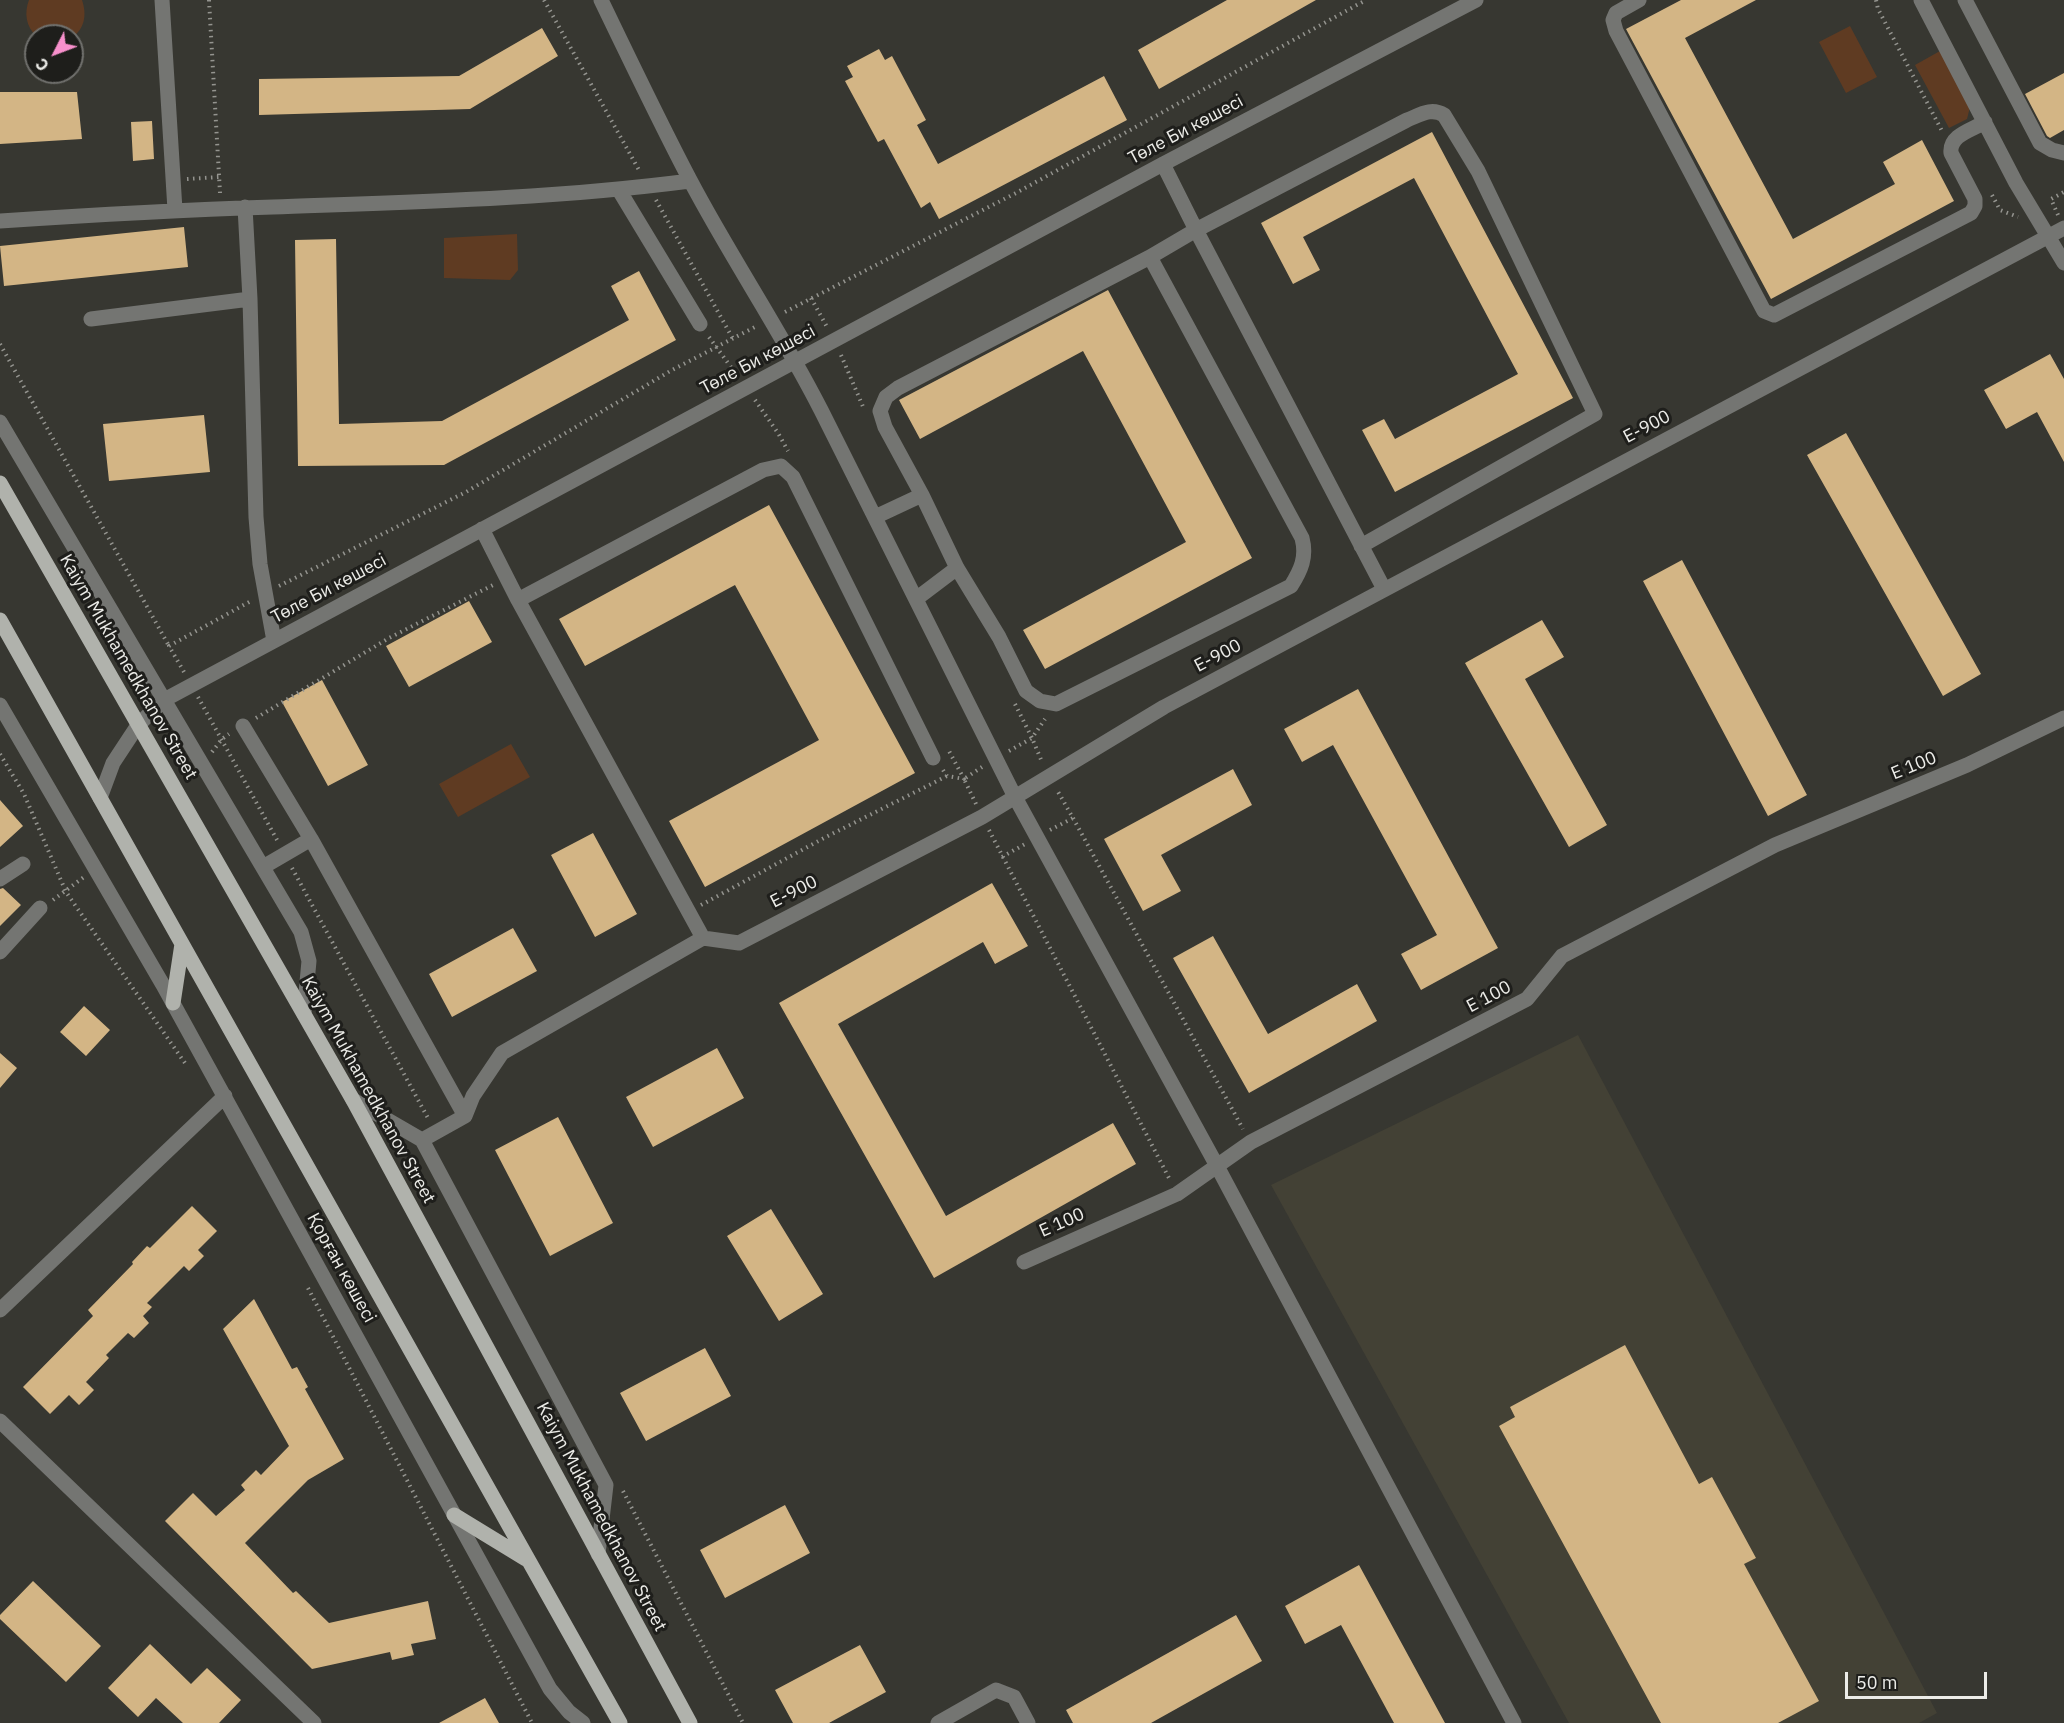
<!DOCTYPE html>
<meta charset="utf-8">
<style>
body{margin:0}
#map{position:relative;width:2064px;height:1723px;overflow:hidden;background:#373731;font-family:"IBM Plex Sans",sans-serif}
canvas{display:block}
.north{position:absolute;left:24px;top:24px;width:60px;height:60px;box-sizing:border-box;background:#1e1e1b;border:2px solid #70706d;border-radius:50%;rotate:228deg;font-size:16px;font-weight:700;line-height:24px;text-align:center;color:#ecece8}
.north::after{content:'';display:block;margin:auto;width:21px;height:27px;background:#f890cc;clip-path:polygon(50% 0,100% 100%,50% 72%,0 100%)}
.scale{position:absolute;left:1845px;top:1672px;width:142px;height:27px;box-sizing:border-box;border:3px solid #ecece8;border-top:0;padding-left:8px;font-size:18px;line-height:21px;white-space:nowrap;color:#ecece8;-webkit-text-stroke:4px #1e1e1b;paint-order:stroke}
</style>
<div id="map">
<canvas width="2064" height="1723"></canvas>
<div class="north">С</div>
<div class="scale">50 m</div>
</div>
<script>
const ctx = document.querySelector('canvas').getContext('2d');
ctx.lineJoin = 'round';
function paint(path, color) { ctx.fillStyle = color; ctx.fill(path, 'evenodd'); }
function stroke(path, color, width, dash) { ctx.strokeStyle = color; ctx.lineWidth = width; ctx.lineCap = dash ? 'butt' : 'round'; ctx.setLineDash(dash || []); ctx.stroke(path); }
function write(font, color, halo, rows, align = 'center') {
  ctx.font = font + ' "IBM Plex Sans",sans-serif'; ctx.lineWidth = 6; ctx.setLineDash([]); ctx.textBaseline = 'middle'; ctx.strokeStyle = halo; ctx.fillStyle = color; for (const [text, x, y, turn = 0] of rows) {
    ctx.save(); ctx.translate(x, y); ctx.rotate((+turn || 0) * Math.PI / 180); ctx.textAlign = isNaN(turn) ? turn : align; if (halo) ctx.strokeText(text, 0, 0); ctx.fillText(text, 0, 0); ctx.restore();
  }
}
paint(new Path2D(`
 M1578,1035L1937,1713L1919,1723H1569L1271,1185Z`), '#434135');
paint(new Path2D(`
 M29,0H82C87,15 85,28 72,38V36H36C26,26 24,13 29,0Z
 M1850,26L1877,77L1846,93L1819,42Z
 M1940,51L1970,107L1967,119L1949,128L1915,65Z
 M517,234L518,270L510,280L444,278V238Z
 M511,744L530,777L458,817L439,784Z`), '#5f3b22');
paint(new Path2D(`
 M1227,0H1316L1159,89L1138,50Z
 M1681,0H1756L1685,38L1793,239L1895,184L1883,162L1922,140L1954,201L1771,299L1626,29Z
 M542,28L558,56L470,109L259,115V79L459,76Z
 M879,49L885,60L892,56L926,120L917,125L938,164L1104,76L1127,120L939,219L930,202L921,208L884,139L878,142L845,81L853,77L847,66Z
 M2064,73V130L2050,138L2047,136L2025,94Z
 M0,92H77L82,139L0,144Z
 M152,121L154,159L133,161L131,122Z
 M1432,132L1573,398L1395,492L1362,430L1384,419L1395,439L1518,374L1414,178L1303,237L1320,270L1293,284L1261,223Z
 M184,227L188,267L4,286L0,246Z
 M336,239L339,424L442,421L629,320L611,286L639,271L676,340L444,465L298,466L295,240Z
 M1108,290L1252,558L1045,669L1023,630L1186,542L1083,351L920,439L899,400Z
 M2050,354L2064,379V462L2037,412L2006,429L1984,390Z
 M204,415L210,472L109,481L103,424Z
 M1846,433L1981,674L1943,696L1807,455Z
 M769,505L915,773L705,887L669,821L819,740L735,585L585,666L559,619Z
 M1682,560L1807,795L1768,816L1643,581Z
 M469,601L492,642L409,687L386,646Z
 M1542,620L1564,657L1525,679L1607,825L1569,847L1465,663Z
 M322,680L368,765L328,786L282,702Z
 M1358,689L1498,948L1421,990L1401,954L1437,935L1333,745L1302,762L1284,729Z
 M1233,769L1252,805L1161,855L1181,891L1143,911L1104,839Z
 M0,800L23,826L0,847Z
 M593,833L637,914L595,937L551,855Z
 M992,883L1028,946L995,964L983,942L838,1024L946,1216L1113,1123L1136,1164L934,1278L779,1003Z
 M3,888L21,905L0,926V889Z
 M513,928L537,971L452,1017L429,974Z
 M1213,936L1268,1034L1357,984L1377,1021L1249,1093L1173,958Z
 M84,1006L110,1030L86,1056L60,1032Z
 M717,1048L744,1098L653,1147L626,1097Z
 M0,1053L17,1068L0,1088Z
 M558,1117L613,1223L550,1256L495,1150Z
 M192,1206L217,1231L198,1250L204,1256L189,1271L184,1266L147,1303L152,1307L143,1316L149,1323L134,1338L128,1333L106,1355L109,1358L86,1382L94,1390L79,1405L69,1395L50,1414L23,1387L93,1316L88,1310L133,1264L132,1262L147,1246L150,1248Z
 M771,1209L823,1294L779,1321L727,1236Z
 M254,1299L292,1369L297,1367L308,1387L305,1389L344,1459L308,1480L245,1543L293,1593L296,1591L329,1623L428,1601L436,1639L411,1644L414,1655L392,1660L390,1652L312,1669L165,1521L193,1493L216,1516L245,1490L241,1485L256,1470L261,1475L289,1446L223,1329Z
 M1625,1345L1699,1484L1712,1477L1756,1558L1744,1564L1819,1701L1778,1723H1661L1499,1426L1515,1417L1510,1407Z
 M705,1348L731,1396L646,1441L620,1393Z
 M785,1505L810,1553L725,1598L700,1550Z
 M1359,1565L1445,1723H1394L1341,1625L1305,1644L1285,1606Z
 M33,1581L101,1646L66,1682L0,1619V1615Z
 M1236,1615L1262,1661L1151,1723H1073L1066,1710Z
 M150,1644L191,1684L207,1668L241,1700L219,1723H183L156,1698L138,1717L108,1688Z
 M860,1645L886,1692L829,1723H793L775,1690Z
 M485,1698L499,1723H439Z`), '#d3b585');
stroke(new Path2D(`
 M209,0L220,193
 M544,0L639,170
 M1876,0L1878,9L1942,131
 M187,179L219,177
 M1992,195L2000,210L2018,217
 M656,200L733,339
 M2058,215L2051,199L2064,192
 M811,298L827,327
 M785,312L1016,193L1366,0
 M709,337L736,374
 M0,344L169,646
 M841,355L864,409
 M755,400L778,433L788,451
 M279,586L466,492L672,370L757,326
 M184,672L169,646L251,601
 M198,697L277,840
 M1015,704L1032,738L1045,719
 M256,718L389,638L493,585
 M1009,751L1032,738L1042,762
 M212,752L222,739L229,734
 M0,754L24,794L66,892L187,1066
 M943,770L947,776L964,779L949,751
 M976,804L964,779L982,767
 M1073,818L1243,1129
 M989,830L1170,1180
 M1050,830L1073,818L1057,790
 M1002,857L1025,844
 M292,868L429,1120
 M53,900L84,877
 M701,905L824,838L947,776
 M308,1288L532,1723
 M623,1491L743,1723`), '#94948f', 4, [1.5, 4.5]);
stroke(new Path2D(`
 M162,0L175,210
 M601,0C630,60 659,121 690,180C731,258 781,331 821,410L1015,797L1217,1166L1514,1723
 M1639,0L1616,13L1613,20L1616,31L1764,311L1774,315L1971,213L1975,206V199L1951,153C1949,135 1972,130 1985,122
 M1921,0L2016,183L2064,263
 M1965,0L2040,143L2052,150L2064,153
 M619,190L700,324
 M245,207L250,299L256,517L260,564L274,641
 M0,221C91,215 182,210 273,207C412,202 551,199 690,181
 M1150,257L1302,538C1307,557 1301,570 1291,586L1056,704L1040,701L1026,691L999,637L957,568L922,495L885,427L880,411L886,397L898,388Z
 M1150,257L1196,230L1163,164
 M91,319L250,299
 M0,422L301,932L309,961L304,1014
 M875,517L922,495
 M482,529L518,600L703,938
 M1361,546L1595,414L1478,171L1444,115C1431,107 1420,115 1407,120L1196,230L1384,589
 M916,599L957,568
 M518,600L763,470L781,466L793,477L933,758
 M0,705L163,985L550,1689L569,1712L583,1723
 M243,726L311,839L465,1116
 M100,798L113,763L138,725L164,700L1163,164L1476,0
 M263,867L311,839
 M0,879L23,864
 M0,952L40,908
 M353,1100L422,1140L606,1485L598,1554
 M422,1140L465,1116L473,1096L502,1053L703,938L739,943L982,817L1164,707L2064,228
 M1024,1262L1177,1194L1251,1142L1527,999L1562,956L1775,845L1967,765L2064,718
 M0,1310L225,1096
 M0,1421L314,1723
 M938,1723L996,1690L1014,1697L1028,1723`), '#747572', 15);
stroke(new Path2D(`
 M0,483L353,1100L690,1723
 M0,620L620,1723
 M173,1003L182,944
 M454,1515L526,1559`), '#b0b2ac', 15);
write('18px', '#ecece8', '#1e1e1b', [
 ["Төле Би көшесі",1186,130,-28],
 ["Төле Би көшесі",758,360,-28],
 ["E-900",1647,427,-28],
 ["Төле Би көшесі",329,589,-28],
 ["E-900",1218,656,-28],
 ["Kaiym Mukhamedkhanov Street",128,667,60],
 ["E 100",1914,766,-22],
 ["E-900",794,892,-27],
 ["E 100",1489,997,-28],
 ["Kaiym Mukhamedkhanov Street",368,1090,61],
 ["E 100",1062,1223,-24],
 ["Қорған көшесі",341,1268,61],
 ["Kaiym Mukhamedkhanov Street",601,1517,62]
]);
</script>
